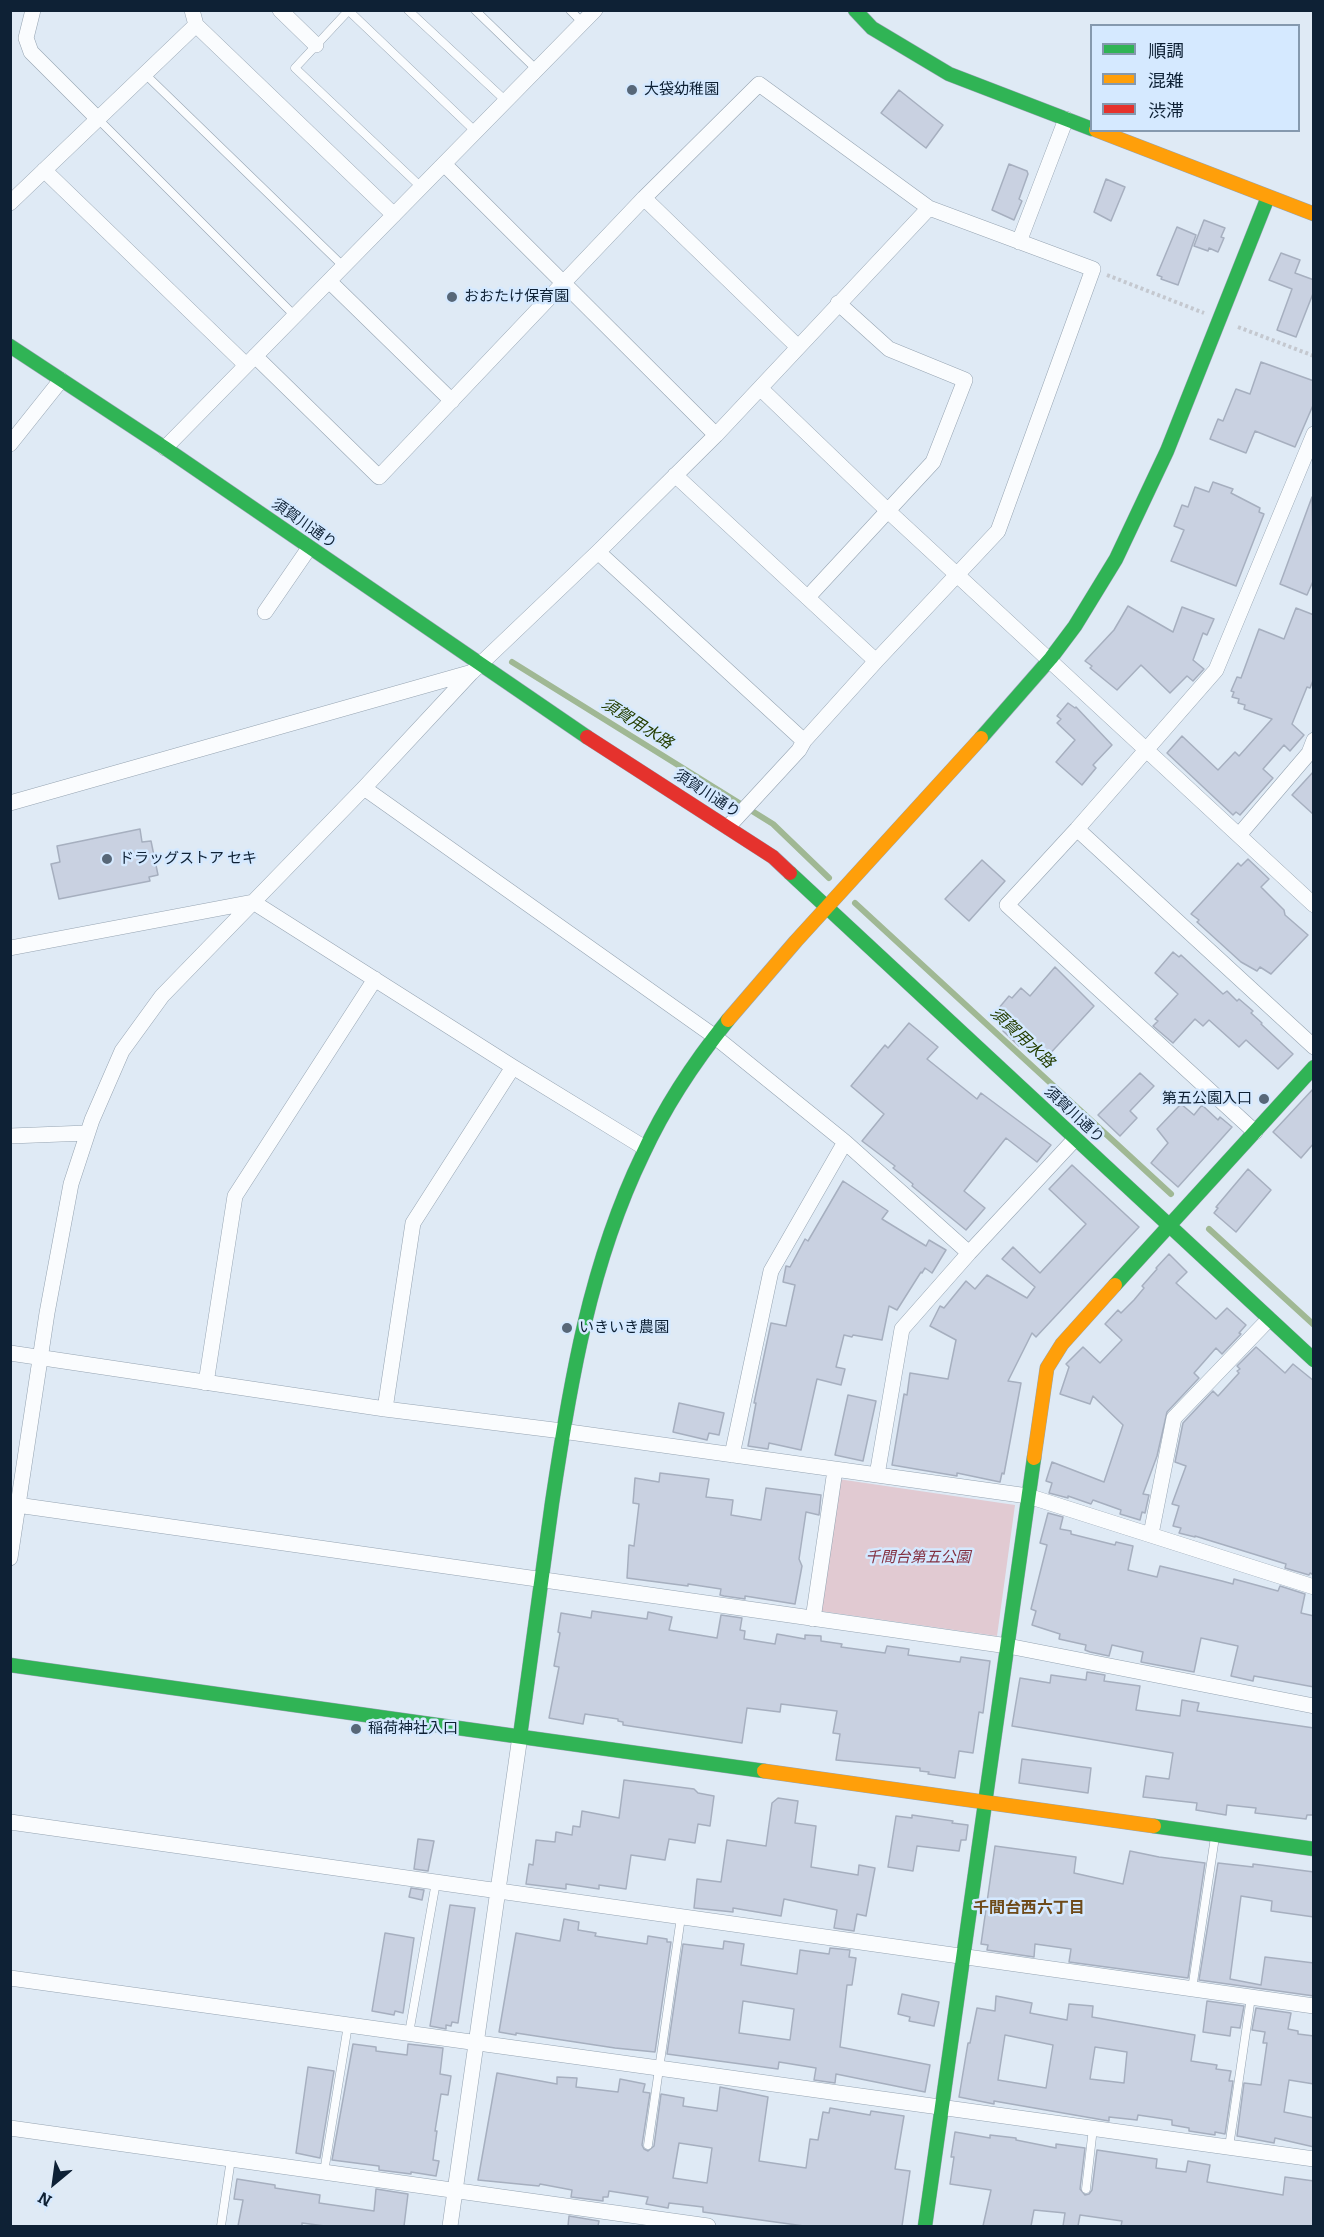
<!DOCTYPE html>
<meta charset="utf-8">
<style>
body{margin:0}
#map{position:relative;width:1324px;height:2237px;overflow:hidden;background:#dfeaf5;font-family:Bitter,"Noto Sans JP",serif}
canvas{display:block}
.frame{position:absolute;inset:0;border:12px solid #0e2135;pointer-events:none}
.legend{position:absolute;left:1090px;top:24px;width:210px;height:108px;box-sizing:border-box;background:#d5e9ff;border:2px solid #8599ae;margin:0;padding:8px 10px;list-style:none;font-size:18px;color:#0e2135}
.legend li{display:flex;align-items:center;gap:12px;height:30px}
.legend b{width:30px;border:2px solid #8599ae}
.north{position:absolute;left:24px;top:2153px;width:60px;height:60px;-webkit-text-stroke:4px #d5e9ff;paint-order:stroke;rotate:209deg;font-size:16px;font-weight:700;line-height:24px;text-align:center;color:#0e2135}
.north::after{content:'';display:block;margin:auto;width:21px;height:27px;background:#0e2135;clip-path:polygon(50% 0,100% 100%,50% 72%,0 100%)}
</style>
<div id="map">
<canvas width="1324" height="2237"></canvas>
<div class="frame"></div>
<ul class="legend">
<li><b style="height:8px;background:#30b455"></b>順調</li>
<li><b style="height:8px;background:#ff9f0a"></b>混雑</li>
<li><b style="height:8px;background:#e5322d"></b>渋滞</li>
</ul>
<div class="north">N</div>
</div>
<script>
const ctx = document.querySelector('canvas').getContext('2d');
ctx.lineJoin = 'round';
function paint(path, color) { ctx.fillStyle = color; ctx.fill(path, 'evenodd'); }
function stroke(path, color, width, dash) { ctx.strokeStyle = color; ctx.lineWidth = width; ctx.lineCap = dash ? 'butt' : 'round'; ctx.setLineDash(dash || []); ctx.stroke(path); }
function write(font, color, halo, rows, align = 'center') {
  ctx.font = font + ' Bitter,"Noto Sans JP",serif'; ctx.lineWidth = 5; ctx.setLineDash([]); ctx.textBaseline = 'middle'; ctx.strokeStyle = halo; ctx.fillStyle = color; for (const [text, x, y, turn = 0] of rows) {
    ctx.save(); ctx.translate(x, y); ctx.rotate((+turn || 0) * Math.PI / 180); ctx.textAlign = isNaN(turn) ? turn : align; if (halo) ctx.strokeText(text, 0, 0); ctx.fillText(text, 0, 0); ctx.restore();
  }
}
paint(new Path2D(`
 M838,1479L1015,1505L997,1636L820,1611Z`), '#e1cad2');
stroke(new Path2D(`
 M512,662L773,824L829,878
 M855,903L1171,1194
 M1209,1229L1314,1325`), '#a0b894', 6);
const building = new Path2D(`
 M899,90L943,125L926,148L881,113Z
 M1009,164L1027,171L1028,174L1019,199L1022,201L1014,220L992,210Z
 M1106,179L1125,187L1111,221L1094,212Z
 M1204,220L1225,228L1221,237L1224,238L1218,252L1209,248L1208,251L1194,246Z
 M1177,227L1196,235L1178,285L1161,279L1162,277L1157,275Z
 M1281,253L1300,260L1295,273L1314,280V291L1296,337L1277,330L1292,289L1269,280Z
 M1261,362L1314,381V403L1295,447L1255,431L1246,453L1210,439L1218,419L1223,421L1236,389L1250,394Z
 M1213,482L1233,489L1231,493L1260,508L1259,512L1264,514L1236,586L1171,561L1184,530L1174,526L1182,505L1188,507L1195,487L1209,492Z
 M1312,497L1314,579L1307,595L1280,584Z
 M1128,606L1173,632L1182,607L1214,619L1207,635L1203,633L1193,660L1204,669L1193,681L1187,676L1170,693L1141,665L1117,690L1090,668L1092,666L1085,661L1114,630Z
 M1296,608L1314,615V678L1310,688L1307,687L1292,724L1304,735L1290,751L1284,745L1263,769L1273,778L1240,815L1236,812L1233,815L1167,753L1182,736L1218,770L1235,752L1239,756L1272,719L1244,709L1245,705L1238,703L1239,699L1232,697L1234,692L1231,691L1237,677L1241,678L1259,629L1284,639Z
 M1068,703L1075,708L1076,707L1112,745L1093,765L1096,768L1082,785L1056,762L1075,740L1057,723L1061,719L1057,716Z
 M1314,771V815L1292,795Z
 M140,829L142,842L151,841L158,875L149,877L150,881L59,899L51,864L60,862L57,846Z
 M1248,859L1269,879L1261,887L1284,910L1285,915L1308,935L1271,974L1260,967L1257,971L1241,962L1197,922L1199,920L1191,914L1238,863L1241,866Z
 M982,860L1005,881L969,921L945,899Z
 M1173,952L1179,957L1181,955L1223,994L1227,991L1237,1001L1239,999L1253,1011L1251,1013L1262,1023L1261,1024L1293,1054L1278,1069L1246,1040L1239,1047L1209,1020L1203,1026L1195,1019L1173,1043L1153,1026L1158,1021L1155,1019L1178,994L1155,973Z
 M1055,967L1094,1006L1045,1059L1043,1057L1039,1060L1022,1043L1019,1046L1003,1031L1010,1022L998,1012V1009L1009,996L1012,998L1021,988L1030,996Z
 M909,1023L938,1047L927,1059L977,1099L981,1093L1051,1145L1037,1162L1006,1138L964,1191L985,1208L966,1230L912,1186L913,1184L893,1168L895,1166L862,1141L884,1114L851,1086L885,1045L888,1048Z
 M1140,1073L1154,1086L1130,1111L1137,1118L1120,1136L1098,1115Z
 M1314,1088V1143L1301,1158L1273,1132Z
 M1181,1104L1194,1115L1202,1105L1218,1120L1220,1117L1232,1127L1178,1187L1151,1163L1168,1143L1157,1129Z
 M1072,1165L1139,1227L1036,1337L1032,1333L1008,1381L1021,1383L1004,1474L1002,1473L1000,1482L957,1473V1476L892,1465L904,1394L907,1395L910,1373L948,1379L956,1340L930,1326L940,1306L944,1308L966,1281L975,1289L987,1275L1027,1298L1035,1287L1002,1259L1013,1247L1040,1273L1086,1224L1049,1189Z
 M1248,1169L1271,1190L1236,1232L1214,1213L1218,1208L1216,1207Z
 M843,1181L888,1211L882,1219L926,1246L929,1240L946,1250L932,1273L925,1268L922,1273L921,1272L897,1310L889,1306L882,1340L853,1335L852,1337L844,1335L836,1367L845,1369L841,1385L817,1379L801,1450L769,1443L768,1449L748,1446L756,1403H754L771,1323L786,1326L795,1285L783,1282L786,1266L790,1267L805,1239L808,1241Z
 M1169,1254L1187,1272L1176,1283L1216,1319L1227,1308L1246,1325L1239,1333L1241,1334L1222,1354L1216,1348L1194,1373L1199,1378L1167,1412L1157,1456L1143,1494L1149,1495L1145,1513L1142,1512L1140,1520L1120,1514L1121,1510L1093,1500L1091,1504L1068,1496V1498L1049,1493L1052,1483L1046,1481L1052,1462L1104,1482L1123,1425L1093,1396L1090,1404L1060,1394L1069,1367L1066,1364L1083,1347L1100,1363L1122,1340L1105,1324L1118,1310L1121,1313L1134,1300L1144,1288L1142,1286L1157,1269L1156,1268Z
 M1256,1347L1285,1373L1293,1364L1314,1381V1575L1310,1573L1309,1575L1285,1568L1286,1564L1195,1536V1537L1179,1533L1181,1528L1173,1526L1179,1506L1172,1504L1186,1466L1175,1462L1183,1423L1213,1391L1218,1396L1239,1373L1237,1371L1240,1369L1237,1366Z
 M848,1395L876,1401L863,1461L835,1455Z
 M679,1403L724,1413L719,1435L709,1433L707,1440L673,1432Z
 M660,1473L709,1479L706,1497L733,1500L731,1515L761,1520L766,1488L821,1495L819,1515L806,1512L799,1559L802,1566L795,1604L745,1596V1599L724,1596L720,1595L721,1589L688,1584V1586L627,1578L629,1545L634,1546L639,1504L633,1503L635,1478L659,1482Z
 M1048,1513L1063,1517L1060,1529L1071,1531V1534L1115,1545L1116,1542L1133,1546L1128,1570L1157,1577L1160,1566L1222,1581L1233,1584L1234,1579L1278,1591L1280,1586L1305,1594L1301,1613L1314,1616V1687L1254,1676L1253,1681L1231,1676L1238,1646L1201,1638L1194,1672L1141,1662L1143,1652L1112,1645L1109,1656L1090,1652L1085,1650L1086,1645L1059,1639L1060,1634L1032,1625L1036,1611L1031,1609L1047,1545L1040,1543Z
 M592,1611L647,1619L648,1612L672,1617L669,1630L717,1638L721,1615L742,1618L740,1630L745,1631L744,1639L775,1644L777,1634L805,1639V1635L821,1636V1641L842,1644L841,1647L885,1653L887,1646L909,1649L908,1655L960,1662L961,1657L990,1661L983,1713L979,1712L973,1753L959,1751L955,1778L928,1774L929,1772L920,1771V1768L836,1760L840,1734L833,1733L837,1711L781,1704L780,1712L747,1708L742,1743L623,1725V1722L618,1721V1719L585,1714L583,1724L549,1718L559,1667L554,1666L560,1633L558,1632L561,1613L591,1618Z
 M1087,1672L1105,1675L1104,1681L1140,1686L1136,1710L1180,1716L1182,1700L1199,1703L1197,1711L1314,1728V1815H1307L1306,1819L1255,1813L1256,1808L1227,1805L1226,1815L1196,1810L1197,1803L1143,1797L1146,1776L1169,1779L1173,1753L1012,1726L1020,1678L1050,1683L1051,1675L1086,1680Z
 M1022,1759L1091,1768L1088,1793L1019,1783Z
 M624,1780L694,1789L698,1793L714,1796L710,1826L698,1824L695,1843L669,1839L665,1860L631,1855L626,1889L599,1885V1889L566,1884V1889L526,1884L529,1864L533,1865L536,1840L555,1842L556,1832L572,1835L573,1826L580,1827L582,1811L619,1818Z
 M778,1798L798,1801L795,1823L816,1826L811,1867L858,1875L859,1865L875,1868L866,1916L857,1914L854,1931L834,1928L837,1910L784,1899L781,1916L733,1908V1912L694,1908L697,1879L721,1882L727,1840L766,1846L772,1803Z
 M912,1815L953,1821L952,1823L968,1825L966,1840H961L959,1851L917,1846L913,1871L888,1867L896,1816L912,1818Z
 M418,1839L434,1841L428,1871L414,1869Z
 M995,1846L1076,1857L1074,1873L1123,1884L1130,1851L1159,1857L1205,1863L1188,1978L1069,1962L1071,1949L1035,1944L1034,1957L987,1950L988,1945L981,1944Z
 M1218,1863L1253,1867V1864L1314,1872V1917L1271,1911L1272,1901L1241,1896L1230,1979L1261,1985L1265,1957L1314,1963V1996L1199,1980Z
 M411,1888L424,1890L422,1900L409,1897Z
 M450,1905L475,1908L458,2023L452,2022L451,2026L446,2025V2029L430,2026Z
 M564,1919L579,1922L578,1930L596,1933L595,1936L647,1944L648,1936L667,1939V1942H671L655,2052L615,2048L516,2033V2035L499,2032L516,1933L560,1941Z
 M385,1933L414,1938L403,2013L395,2011L394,2015L372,2011Z
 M724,1941L744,1944L741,1965L797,1974L800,1950L829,1954L830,1948L850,1950L849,1957L856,1958L852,1985H847L840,2047L930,2065L925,2092L836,2074L835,2083L814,2080L816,2068L779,2062L778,2069L667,2054L683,1944L723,1949ZM743,2001L794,2009L790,2040L739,2033Z
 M902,1994L939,2002L934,2026L909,2021L910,2017L898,2014Z
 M996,1996L1032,2003L1030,2013L1067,2020L1069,2004L1093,2006L1092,2017L1195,2035L1191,2061L1217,2065L1216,2069L1231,2071L1229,2081H1233L1225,2134L1215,2132V2135L1189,2131V2128L1172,2125V2120L1138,2115L1137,2120L1109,2117V2121L994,2101V2104L959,2097L968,2043H970L977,2008L995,2011ZM1005,2035L1053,2045L1046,2088L998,2080ZM1095,2047L1127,2052L1124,2083L1090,2079Z
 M1207,2001L1244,2006L1240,2028L1231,2027L1230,2036L1203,2032Z
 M1256,2008L1291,2013L1288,2029L1298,2031V2034L1314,2036V2084L1289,2080L1284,2112L1314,2118V2147L1275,2138L1274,2143L1237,2136L1244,2083L1261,2085L1267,2043H1263L1265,2032L1252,2030Z
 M353,2044L376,2047V2051L407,2055L408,2044L443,2048L440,2074L451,2076L448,2095L441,2094L435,2131H437L433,2160L439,2161L436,2176L411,2172V2174L379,2170V2166L332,2160Z
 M308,2067L334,2071L320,2158L296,2153Z
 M497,2073L557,2084V2077L577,2078L576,2087L618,2092L620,2079L645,2084L643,2092L650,2093L642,2145L644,2149L648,2151L654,2146L661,2094L684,2098L683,2106L717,2111L720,2087L768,2097L759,2161L806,2168L810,2139L818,2140L823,2112L829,2113L830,2108L870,2115L871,2111L904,2116L895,2169L910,2171L902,2226H804L703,2212V2207L669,2203L668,2208L646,2204L648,2197L609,2191L608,2197H603V2201L571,2197L572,2190L540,2184L539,2186L478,2180ZM679,2143L712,2148L707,2183L673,2178Z
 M955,2132L990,2138V2135L1016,2138V2140L1056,2148V2144L1085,2148L1080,2189L1085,2195L1089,2194L1092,2190L1097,2150L1157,2159L1156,2168L1186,2172L1188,2161L1210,2165L1207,2182L1283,2195L1285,2177L1314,2181V2226H1121L1122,2221L1080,2215L1078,2226H1063L1065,2213L1034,2210L1031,2226H983L991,2190L950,2184L954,2157H951Z
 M237,2179L275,2185V2188L320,2195L319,2203L374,2211L376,2189L408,2194L404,2226H325L302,2223V2226H238L243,2200L234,2199Z
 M569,2216L599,2221L598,2226H568Z`);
paint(building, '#c9d1e1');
stroke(building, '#a6afbf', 1.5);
const lane = new Path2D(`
 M349,10L295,68L421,187
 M408,10L506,101
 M475,10L537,70
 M570,10L583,23
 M349,11L476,132
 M145,74L343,266
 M98,119L295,316
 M1192,1989L1215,1837
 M409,2033L436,1882
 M648,2145L681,1917
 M1229,2147L1251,1997
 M324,2172L348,2025
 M1086,2189L1093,2128
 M221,2226L231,2159`);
const street = new Path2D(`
 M33,10L26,38L31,52L98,119
 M192,10L196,25L394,215
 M280,10L316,45
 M444,164L716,435
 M44,170L246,365
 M644,198L798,347
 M10,203L196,25
 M1019,242L1066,119
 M329,281L452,401
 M255,356L379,477L644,198L759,84L929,208L1093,269L998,531L876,661L804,741L598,552
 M760,388L888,511L1314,905
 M10,444L61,380
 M165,448L595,10
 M675,475L876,661
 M808,597L933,462L965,380L889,349L838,303
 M265,612L309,548
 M364,788L714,1036L845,1142L969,1253
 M10,803L469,673
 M728,827L799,750L804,741
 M1077,829L1314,1047
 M1239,835L1309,753L1314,740
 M10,948L253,902L513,1067L645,1148
 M1255,1132L1007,905L1077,829L1216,670L1314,434
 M10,1136L87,1133
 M10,1353L385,1409L562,1431L1028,1496L1314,1587
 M206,1383L235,1196L375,979
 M385,1409L413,1223L513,1067
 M732,1455L771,1271L845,1142
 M877,1475L902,1329L969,1253L1075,1139
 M10,1504L1008,1646L1314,1706
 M1151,1534L1174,1418L1269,1319
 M10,1558L47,1313L71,1184L92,1120L122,1051L162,996L364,788L471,673L598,552L716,435L929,208
 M813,1619L835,1470
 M10,1822L1314,2006
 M10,1978L1314,2159
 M10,2128L708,2226
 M450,2226L520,1736`);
const fast = new Path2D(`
 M855,10L872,28L949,74L1092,129
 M10,346L165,448L587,737
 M981,738L1051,658L1075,626L1116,559L1167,451L1268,197
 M790,873L1314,1360
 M1115,1285L1314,1067
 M10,1665L764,1771
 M520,1736C531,1658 541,1580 552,1503C570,1383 590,1263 643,1154C665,1106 695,1061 728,1020
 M1154,1826L1314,1849
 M925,2226L1034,1458`);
const slow = new Path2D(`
 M1096,130L1314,214
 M728,1020L796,941L981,738
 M1034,1458L1047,1368L1062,1344L1115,1285
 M764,1771L1154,1826`);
const jam = new Path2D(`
 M587,737L773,857L790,873`);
stroke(lane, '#96a4b2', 9);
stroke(street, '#96a4b2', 16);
stroke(fast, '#96a4b2', 15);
stroke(slow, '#96a4b2', 15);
stroke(jam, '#96a4b2', 15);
stroke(new Path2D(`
 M1107,275L1204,313
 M1238,327L1314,356`), '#c4c8cf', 4, [3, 3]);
stroke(lane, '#fafcfe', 8);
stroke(street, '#fafcfe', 15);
stroke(fast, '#30b455', 14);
stroke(slow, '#ff9f0a', 14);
stroke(jam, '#e5322d', 14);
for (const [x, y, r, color] of [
 [632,90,6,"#576778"],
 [452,297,6,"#576778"],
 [107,859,6,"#576778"],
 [1264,1099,6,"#576778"],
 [567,1328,6,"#576778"],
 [356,1729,6,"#576778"]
]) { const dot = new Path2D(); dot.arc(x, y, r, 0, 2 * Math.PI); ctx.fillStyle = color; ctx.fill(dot); stroke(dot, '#d5e9ff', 2); }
write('15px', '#0e2135', '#d5e9ff', [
 ["大袋幼稚園",644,90],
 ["おおたけ保育園",464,297],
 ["ドラッグストア セキ",119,859],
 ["第五公園入口",1252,1099,"right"],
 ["いきいき農園",579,1328],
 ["稲荷神社入口",368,1729]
], 'left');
write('15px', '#0e2135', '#d5e9ff', [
 ["須賀川通り",304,524,35],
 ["須賀川通り",707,794,33],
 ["須賀川通り",1074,1115,43]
]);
write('italic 15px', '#833142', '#d5e9ff', [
 ["千間台第五公園",918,1558]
]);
write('italic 16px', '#233d00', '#d5e9ff', [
 ["須賀用水路",637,724,32],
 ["須賀用水路",1022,1038,43]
]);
write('bold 16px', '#6e4a19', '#d5e9ff', [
 ["千間台西六丁目",1029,1909]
]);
</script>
